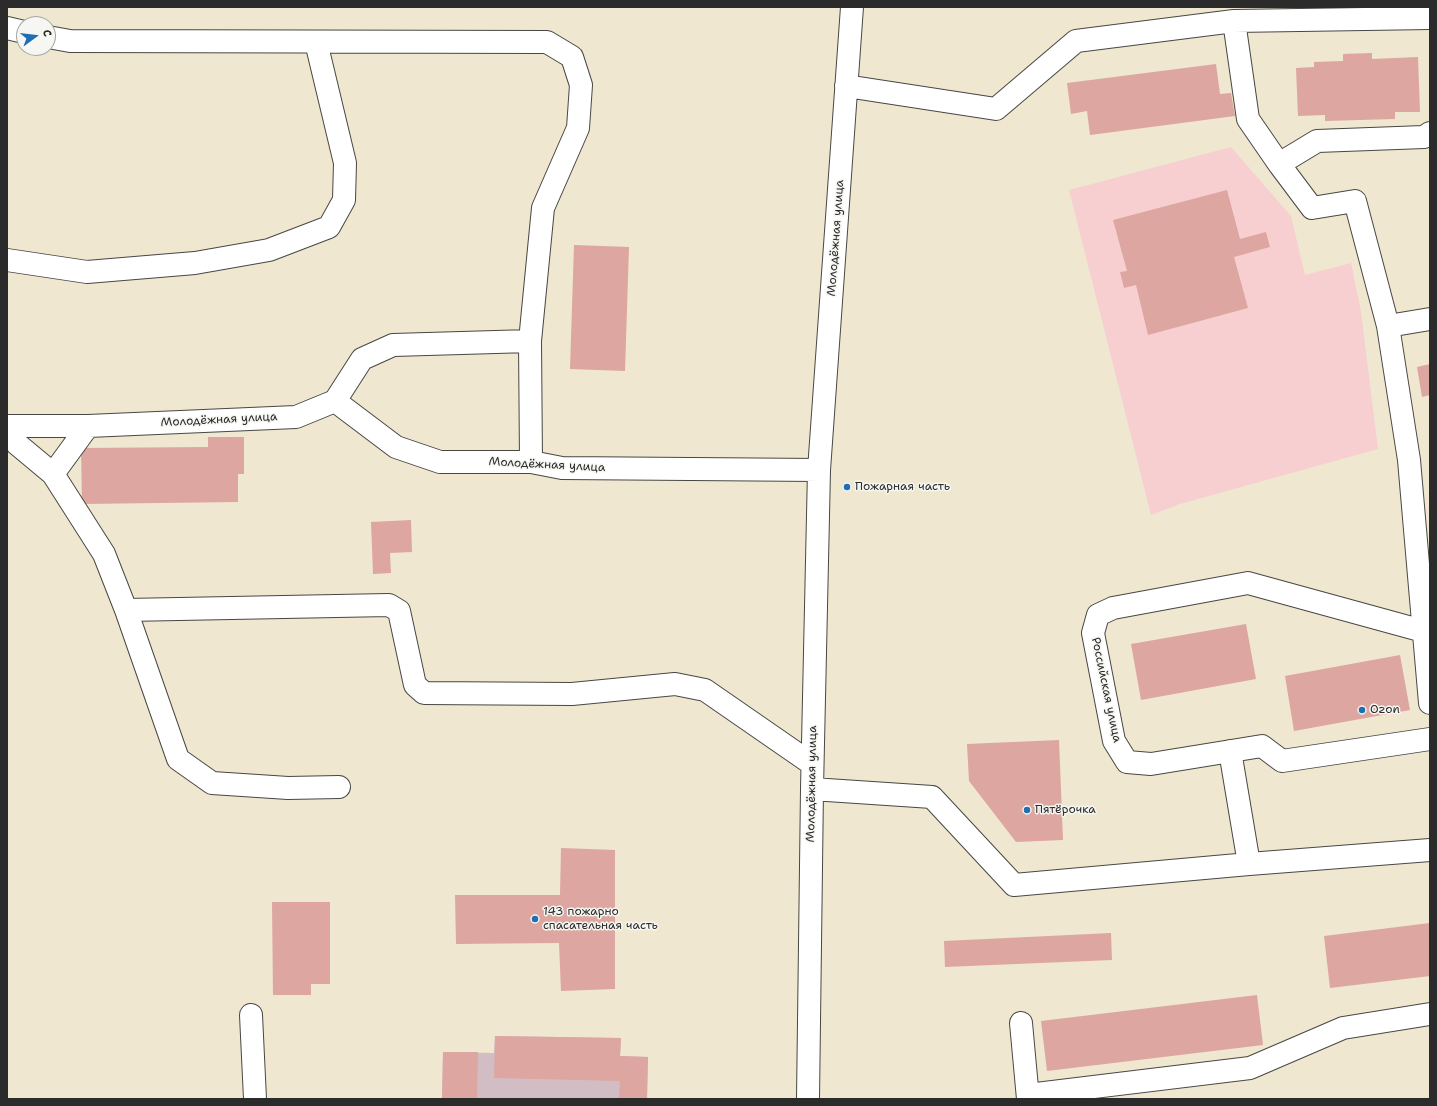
<!DOCTYPE html>
<meta charset="utf-8">
<style>
body{margin:0}
#map{position:relative;width:1437px;height:1106px;overflow:hidden;background:#efe7cf;font-family:"Shantell Sans",sans-serif}
canvas{display:block}
.frame{position:absolute;inset:0;border:8px solid #2b2b2b;pointer-events:none}
.north{position:absolute;left:16px;top:16px;width:40px;height:40px;box-sizing:border-box;background:#f6f6f2;border:1px solid #a5a5a2;border-radius:50%;rotate:75deg;font-size:11px;font-weight:700;line-height:16px;text-align:center;color:#2b2b2b}
.north::after{content:'';display:block;margin:auto;width:14px;height:18px;background:#1f6fb2;clip-path:polygon(50% 0,100% 100%,50% 72%,0 100%)}
</style>
<div id="map">
<canvas width="1437" height="1106"></canvas>
<div class="frame"></div>
<div class="north">С</div>
</div>
<script>
const ctx = document.querySelector('canvas').getContext('2d');
ctx.lineJoin = 'round';
function paint(path, color) { ctx.fillStyle = color; ctx.fill(path, 'evenodd'); }
function stroke(path, color, width, dash) { ctx.strokeStyle = color; ctx.lineWidth = width; ctx.lineCap = dash ? 'butt' : 'round'; ctx.setLineDash(dash || []); ctx.stroke(path); }
function write(font, color, halo, rows, align = 'center') {
  ctx.font = font + ' "Shantell Sans",sans-serif'; ctx.lineWidth = 3; ctx.setLineDash([]); ctx.textBaseline = 'middle'; ctx.strokeStyle = halo; ctx.fillStyle = color; for (const [text, x, y, turn = 0] of rows) {
    ctx.save(); ctx.translate(x, y); ctx.rotate((+turn || 0) * Math.PI / 180); ctx.textAlign = isNaN(turn) ? turn : align; if (halo) ctx.strokeText(text, 0, 0); ctx.fillText(text, 0, 0); ctx.restore();
  }
}
paint(new Path2D(`
 M1231,147L1291,216L1305,275L1351,263L1361,312L1378,449L1180,504L1151,515L1069,190Z`), '#f7cfd0');
paint(new Path2D(`
 M495,1036L621,1038L620,1056L648,1057L647,1099H442L443,1052L494,1053Z`), '#d2bdc5');
paint(new Path2D(`
 M1372,53V59L1418,57L1420,112H1395V119L1325,121V115L1298,116L1296,68L1314,67V62L1343,61V54Z
 M1216,64L1220,94L1231,93L1235,116L1090,135L1087,111L1071,114L1067,83Z
 M1227,190L1240,239L1266,232L1270,247L1234,257L1248,308L1148,335L1136,285L1124,288L1120,272L1127,271L1113,220Z
 M574,245L629,247L625,371L570,369Z
 M1430,364V395L1422,397L1417,367Z
 M208,437H244V474H238V502L82,504L81,448L208,447Z
 M411,520L412,552L390,553L391,573L373,574L371,522Z
 M1246,624L1256,679L1141,700L1131,644Z
 M1400,655L1410,710L1294,731L1285,676Z
 M1059,740L1063,840L1016,842L969,781L967,744Z
 M561,848L615,850V989L561,991L559,943L456,944L455,895H560Z
 M272,902H330V984H311V995H273Z
 M1430,923V976L1330,988L1324,936Z
 M1111,933L1112,960L945,967L944,941Z
 M1257,995L1263,1045L1047,1071L1041,1021Z
 M495,1036L621,1038L620,1056L648,1057L647,1099H619L620,1081L494,1078Z
 M443,1052H478L477,1099H442Z`), '#dda6a0');
const minor = new Path2D(`
 M1234,21L1430,18
 M7,28L24,32
 M48,37L70,41L547,42L572,57L581,85L578,128L543,208L530,341
 M846,86L996,109L1076,41L1234,21L1248,119L1279,164L1312,208L1355,201L1388,326L1409,460L1430,703
 M1279,164L1317,141L1424,137L1430,133
 M7,260L87,272L195,263L269,250L329,227L344,200L345,163L316,42
 M1388,326L1430,319
 M335,401L396,447L440,462H531L562,468L819,470
 M335,401L362,359L393,345L530,341L531,462
 M7,426H88L296,417L335,401
 M7,430L17,444L53,474L104,554L126,610L178,759L212,783L288,788L339,787
 M53,474L88,426
 M126,610L389,605L399,611L415,685L424,693L572,694L675,684L705,690L812,764
 M1423,631L1248,583L1113,608L1098,615L1093,633L1114,741L1127,762L1151,764L1262,746L1282,761L1430,739
 M1230,751L1249,864
 M812,789L932,797L1014,885L1249,864L1430,850
 M251,1015L255,1099
 M1021,1023L1028,1099
 M1028,1095L1250,1068L1343,1028L1430,1014
 M808,1099L812,789L819,470L852,7`);
stroke(minor, '#484744', 24);
stroke(minor, '#fff', 22);
for (const [x, y, r, color] of [
 [847,487,4,"#1f6fb2"],
 [1362,710,4,"#1f6fb2"],
 [1027,810,4,"#1f6fb2"],
 [535,919,4,"#1f6fb2"]
]) { const dot = new Path2D(); dot.arc(x, y, r, 0, 2 * Math.PI); ctx.fillStyle = color; ctx.fill(dot); stroke(dot, '#f6f6f2', 1.5); }
write('12px', '#2b2b2b', '#f6f6f2', [
 ["Молодёжная улица",836,238,-86],
 ["Молодёжная улица",219,420,-3],
 ["Молодёжная улица",547,465,3],
 ["Российская улица",1106,690,78],
 ["Молодёжная улица",812,784,-89]
]);
write('12px', '#2b2b2b', '#f6f6f2', [
 ["Пожарная часть",855,487],
 ["Ozon",1370,710],
 ["Пятёрочка",1035,810],
 ["143 пожарно",543,912],
 ["спасательная часть",543,926]
], 'left');
</script>
